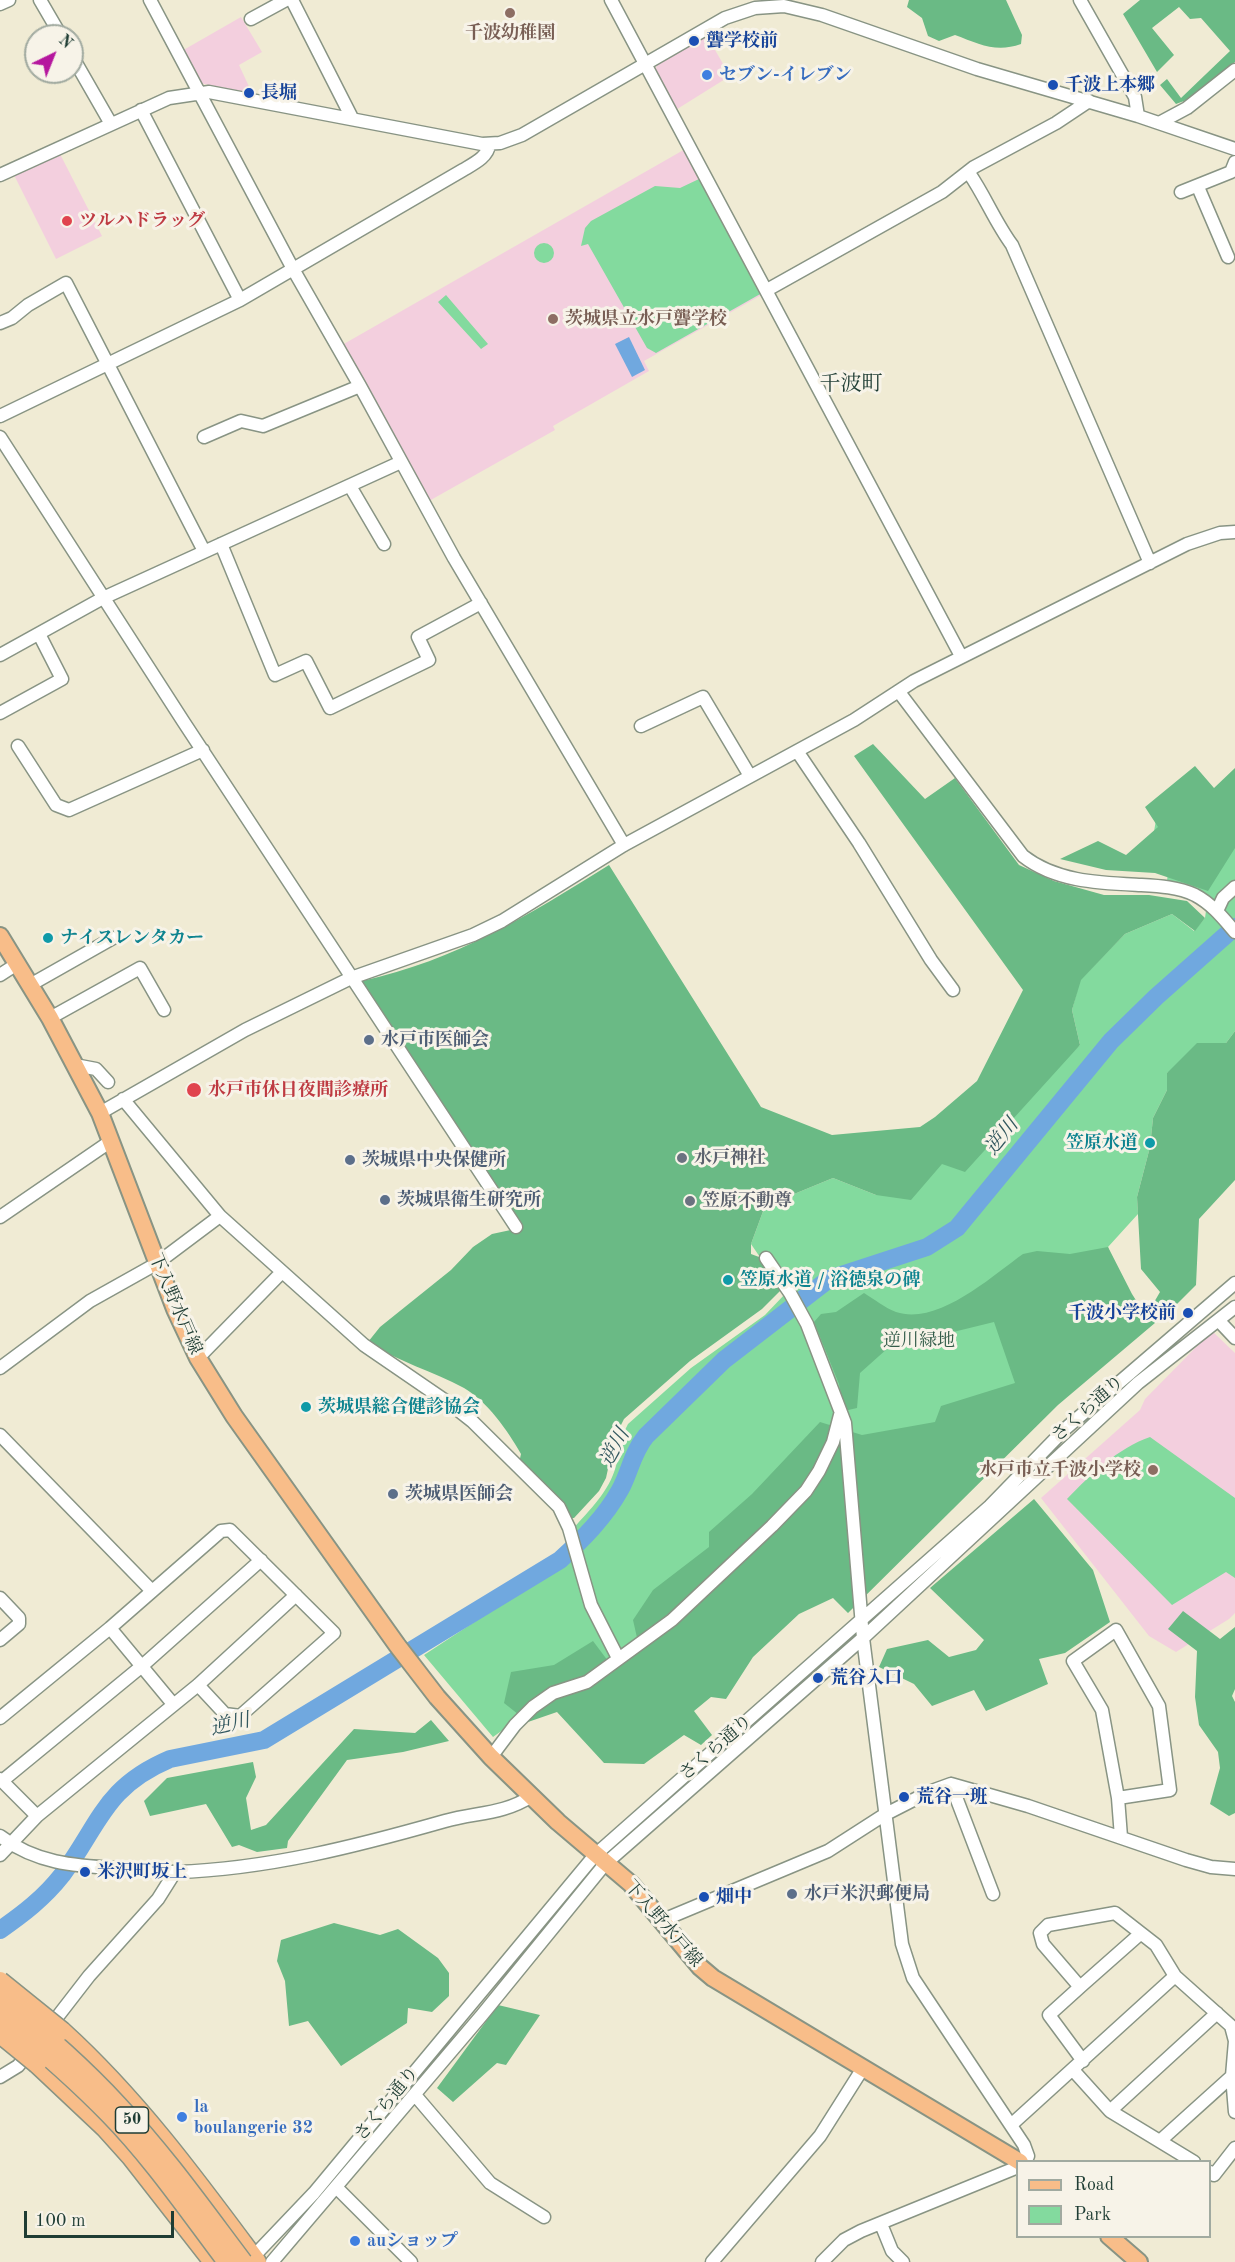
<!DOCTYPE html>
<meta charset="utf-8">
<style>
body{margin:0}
#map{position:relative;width:1235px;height:2262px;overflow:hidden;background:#f0ebd4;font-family:"Old Standard TT",serif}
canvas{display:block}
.legend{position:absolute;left:1016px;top:2160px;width:195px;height:78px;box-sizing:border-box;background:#f7f3e8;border:2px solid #a1aaa0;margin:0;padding:8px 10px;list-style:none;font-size:18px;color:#1f3d34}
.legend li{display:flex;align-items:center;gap:12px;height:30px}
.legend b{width:30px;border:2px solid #a1aaa0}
.north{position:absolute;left:24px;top:24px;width:60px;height:60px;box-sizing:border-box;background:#f7f3e8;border:2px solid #a1aaa0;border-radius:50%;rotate:43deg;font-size:16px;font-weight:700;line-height:24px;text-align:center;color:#1f3d34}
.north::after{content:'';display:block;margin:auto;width:21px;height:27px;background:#b5179e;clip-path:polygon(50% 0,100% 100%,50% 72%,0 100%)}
.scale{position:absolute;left:24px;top:2211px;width:150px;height:27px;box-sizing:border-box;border:3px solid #1f3d34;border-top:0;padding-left:8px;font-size:18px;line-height:21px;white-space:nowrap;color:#1f3d34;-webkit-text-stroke:4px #f7f3e8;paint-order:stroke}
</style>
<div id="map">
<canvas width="1235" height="2262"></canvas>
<ul class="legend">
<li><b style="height:8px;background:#f8bd89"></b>Road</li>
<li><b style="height:16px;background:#83da9e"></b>Park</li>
</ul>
<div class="north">N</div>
<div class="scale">100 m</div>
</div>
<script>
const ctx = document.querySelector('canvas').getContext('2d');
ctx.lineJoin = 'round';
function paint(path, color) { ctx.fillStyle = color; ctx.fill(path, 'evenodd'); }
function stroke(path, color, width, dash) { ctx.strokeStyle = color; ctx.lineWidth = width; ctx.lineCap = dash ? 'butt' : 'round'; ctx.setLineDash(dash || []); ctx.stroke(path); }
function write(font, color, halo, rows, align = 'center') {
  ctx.font = font + ' "Old Standard TT","Noto Serif JP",serif'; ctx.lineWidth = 6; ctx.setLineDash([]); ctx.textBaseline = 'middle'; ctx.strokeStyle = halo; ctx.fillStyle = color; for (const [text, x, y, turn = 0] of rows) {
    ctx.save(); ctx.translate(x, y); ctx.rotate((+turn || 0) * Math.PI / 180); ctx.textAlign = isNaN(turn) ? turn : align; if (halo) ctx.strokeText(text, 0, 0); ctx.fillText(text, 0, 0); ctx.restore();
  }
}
paint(new Path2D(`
 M241,17L262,52L239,65L252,93L199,83L180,52Z
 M707,36L730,76L674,111L655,74L657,64Z
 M687,148L765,293L644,361L649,371L553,426L555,430L429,501L342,345Z
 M60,154L102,236L56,259L14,175Z
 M1212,1331L1235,1353V1613L1229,1619L1176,1652L1149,1636L1041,1498L1140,1410L1145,1399Z`), '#f3cfde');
paint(new Path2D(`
 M699,179L762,293L656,353L647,348L588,244L581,246L585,228L591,221L655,186L680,188Z
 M534 253a10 10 0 1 1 20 0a10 10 0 1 1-20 0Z
 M446,295L488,344L481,349L438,302Z
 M1235,779V1031L1226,1043L1167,1073V1090L1153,1118L1150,1147L1137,1197L1138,1214L1108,1247L1129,1314L608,1662L604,1658L493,1737L424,1655L581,1552L573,1529C590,1509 609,1492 616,1466C621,1451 620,1438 628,1424L691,1368L765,1315L785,1294L751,1244L765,1206L833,1178L876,1195L942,1163L1080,1045L1072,1010L1080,980L1125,934L1172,914L1194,931L1205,918L1208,896L1190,886L1167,881L1170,856L1151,849L1157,814L1228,784Z
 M1150,1437L1235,1498V1578L1226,1572L1172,1605L1067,1499C1090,1475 1118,1448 1150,1437Z`), '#83da9e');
paint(new Path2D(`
 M909,0H1006L1022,35L1021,44C996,53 979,44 955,35L939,41L928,36L922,18L907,7Z
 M1140,0H1235V62L1192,98L1176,104L1160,85L1167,79L1181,98L1230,51L1201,18L1190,19L1179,7L1152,28L1174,55L1157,72L1123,14Z
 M873,744L925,799L955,778L1019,865L1054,881L1104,895H1149L1187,901L1205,918L1195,931L1172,914L1125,934L1081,980L1072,1010L1080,1045L965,1172L942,1164L911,1200L876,1195L833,1178L765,1206L751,1244V1254L759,1257L781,1290L762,1309L690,1361L624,1419L615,1437L606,1478L599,1491L574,1518H570L519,1463L521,1454C508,1431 487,1401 464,1388C433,1371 398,1362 368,1342L380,1327L451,1270L473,1247L492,1234L520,1228L362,981C457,960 527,916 609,865L761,1107L832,1135L920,1127L935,1117L977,1081L1023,990L854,756Z
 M1195,766L1214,788L1235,768V848L1208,891L1155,873L1106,870L1060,859L1098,841L1126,855L1158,827L1145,807Z
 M1235,1031V1180L1199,1219L1196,1285L1175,1306L1058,1405L848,1613L833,1598L799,1614L753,1657L726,1699L711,1697L694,1711L712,1735L701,1745L684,1735L644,1764L604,1763L557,1712L528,1722L504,1703L511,1672L554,1665L593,1641L608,1661L638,1642L633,1620L653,1590L709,1547V1532L752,1494L820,1422L862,1435L935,1422L941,1406L1015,1383L994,1322L888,1348L860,1373L857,1408L844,1411L839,1384L814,1322L821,1314L836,1312L864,1293C874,1299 885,1308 896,1312C938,1326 992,1276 1023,1254L1037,1251L1070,1254L1108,1247L1132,1294L1146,1316L1160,1292L1141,1269L1137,1197L1150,1147L1153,1118L1167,1090V1073L1197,1043H1226Z
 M1034,1499L1093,1570L1110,1622L1065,1653L1039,1659L1048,1684L986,1711L974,1690L932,1706L914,1684L879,1667L887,1649L928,1640L949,1657L976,1650L984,1640L930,1588Z
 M1183,1611L1220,1639L1235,1627V1689L1232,1696L1235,1702V1813L1229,1816L1210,1804L1220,1768L1218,1752L1199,1725L1195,1697L1197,1651L1168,1629Z
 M431,1720L449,1741L403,1752L347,1760L288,1841L287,1848L257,1852L239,1845L232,1847L206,1804L150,1816L144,1801L167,1778L253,1762L256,1777L246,1798L251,1830L266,1825L354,1729L415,1733Z
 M334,1923L380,1935L398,1929L438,1958L449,1973V1996L432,2012L408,2008L407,2023L341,2066L308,2021L289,2026L285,1981L277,1961L281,1940Z
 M498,2005L540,2015L506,2065L497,2063L453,2102L437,2088Z`), '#6aba85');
paint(new Path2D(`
 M629,337L645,370L632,377L615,344Z`), '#70a8df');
stroke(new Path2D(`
 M0,1930C23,1914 44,1898 62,1875C100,1824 104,1787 170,1759L264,1740L560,1560C583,1539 605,1517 620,1490C630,1472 632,1453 646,1436L724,1360L829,1279L927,1247L957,1228L1111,1041L1156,997L1235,927`), '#70a8df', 18);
const minor = new Path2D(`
 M40,0L61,36
 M150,0L293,269L360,386L454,558L624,845
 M292,0L352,118
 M611,0L961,656
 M1080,0L1135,97L1138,116
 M0,4L9,0
 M251,19L286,0
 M72,56L111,124
 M141,110L240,300
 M1159,123L1187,108L1235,70
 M969,173C985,196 995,222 1012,245L1150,563
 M0,175L169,98L209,92L482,144L500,143L522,135L725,18L755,8L784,6L822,15L977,69L1138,116L1235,149
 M1198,187L1228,257
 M1181,192L1231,172L1235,162
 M767,290L942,192L974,167L1056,123L1089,101
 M0,323L12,318L28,305L66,283L204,551
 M0,416L240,300L463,170C473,164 488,157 489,145
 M0,437L183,721L516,1227
 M204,437L241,421L263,426L360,386
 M350,486L384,544
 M221,544L275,675L306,661L330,708L429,660L418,637L481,603
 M0,655L103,598L401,462
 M899,692L1023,856C1056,882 1100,883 1141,885C1159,886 1178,887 1195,895C1212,904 1223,918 1235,932
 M0,713L62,679L39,634
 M641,726L703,697L750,776
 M18,746L56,805L69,810L203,750
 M797,751L859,843L931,960L953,990
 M1217,911L1223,898L1235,887
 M0,975L17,964
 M30,985L113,938
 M50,1018L140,968L164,1010
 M75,1065L96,1069L108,1082
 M123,1099L220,1216L364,1345L453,1406L472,1421L559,1507L569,1528L591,1605L618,1658
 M100,1113L245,1030L351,978L473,935L502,921L624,845L854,720L914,681L1187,544L1220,533L1235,532
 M0,1217L111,1141
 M766,1258L790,1293L807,1324L845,1423L863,1638L902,1944L913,1978L1024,2145L1028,2156L1025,2162
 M1219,1321L1235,1338
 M198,1358L282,1272
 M0,1368L90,1301L156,1264L220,1216
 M0,1435L152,1591
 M0,1598L19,1618V1624L0,1640
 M110,1628L173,1704
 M0,1718L110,1628L221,1531L230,1530L334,1633L240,1716L225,1714L198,1685
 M491,1757L515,1725L533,1707L553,1693L587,1682L672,1620L772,1526L806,1491L819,1471L833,1442L840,1415
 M0,1779L37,1816
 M2,1781L142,1666L261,1560
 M951,1784L993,1894
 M1118,1798L1170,1790L1159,1706L1116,1630L1073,1661L1102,1710L1118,1798L1121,1837
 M0,1836C35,1863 74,1866 116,1868C136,1869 156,1872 176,1872C268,1869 357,1846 445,1821C477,1812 502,1815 532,1796
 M0,1855L37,1816L198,1685L296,1595
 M663,1920L828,1851L884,1815L929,1792L951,1784L1028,1806L1186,1860L1211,1867L1235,1869
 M1080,1987L1140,1934
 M48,2029L89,1976L158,1899L175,1872
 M1083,2061L1049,2015L1080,1987L1043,1944L1040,1933L1048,1925L1115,1913L1156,1945L1175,1976L1231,2026L1235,2041L1232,2076L1235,2112
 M1073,2070L1110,2111L1194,2162
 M0,2077L18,2066L31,2050
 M415,2095L490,2183L544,2217
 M1110,2111L1217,2013
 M1011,2125L1175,1976
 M1161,2140L1232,2076
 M1210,2172L1214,2175L1235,2148
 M337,2188L411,2262
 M881,2224L892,2251L903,2262
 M253,2257L314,2193L595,1855L990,1506L1065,1429L1235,1283
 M272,2262L482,2015L605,1864L863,1638L1138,1383L1235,1307
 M712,2262L820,2136L863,2068
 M822,2262L844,2240L861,2231L1018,2167`);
const major = new Path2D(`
 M0,936L50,1018L100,1113L175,1309L198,1358L234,1416L397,1645L437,1697L491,1757L558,1822L631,1884L700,1967L713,1978L1020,2162
 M1109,2236L1139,2262`);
const highway = new Path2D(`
 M62,2031C137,2099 197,2181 257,2262
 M37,2064L105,2128L131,2157L213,2262`);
stroke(minor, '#889484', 15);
stroke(major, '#889484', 20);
stroke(highway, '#889484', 21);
stroke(minor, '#fff', 12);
stroke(major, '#f8bd89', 16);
stroke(highway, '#f8bd89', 18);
const highwayBridge = new Path2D(`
 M0,1981L62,2031
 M0,1998C42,2031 82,2066 118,2105C164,2154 203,2209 243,2262
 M0,2016C38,2047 75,2079 109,2114C153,2159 189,2212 227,2262
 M0,2034L37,2064`);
stroke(highwayBridge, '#889484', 21, []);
stroke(highwayBridge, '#f8bd89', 18);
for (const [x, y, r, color] of [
 [510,13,6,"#8d6e63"],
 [694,41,6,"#1a4fb4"],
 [707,75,6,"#3f7fe0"],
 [1053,85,6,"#1a4fb4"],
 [249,93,6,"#1a4fb4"],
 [67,221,6,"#e0444e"],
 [553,319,6,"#8d6e63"],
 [48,938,6,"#0f9aa8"],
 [369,1040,6,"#5c6f8a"],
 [194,1090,8,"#e0444e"],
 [1150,1143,6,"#0f9aa8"],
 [682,1158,6,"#6b7280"],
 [350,1160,6,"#5c6f8a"],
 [385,1200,6,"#5c6f8a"],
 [690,1201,6,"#6b7280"],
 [728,1280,6,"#0f9aa8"],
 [1188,1313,6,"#1a4fb4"],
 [306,1407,6,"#0f9aa8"],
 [1153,1470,6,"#8d6e63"],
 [393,1494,6,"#5c6f8a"],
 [818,1678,6,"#1a4fb4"],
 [904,1797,6,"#1a4fb4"],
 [85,1872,6,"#1a4fb4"],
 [792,1894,6,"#5c6f8a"],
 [704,1897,6,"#1a4fb4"],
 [182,2117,6,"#3f7fe0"],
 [355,2241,6,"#3f7fe0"]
]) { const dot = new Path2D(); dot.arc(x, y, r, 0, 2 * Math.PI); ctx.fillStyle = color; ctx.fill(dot); stroke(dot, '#f7f3e8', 2); }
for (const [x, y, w] of [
 [132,2120,33]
]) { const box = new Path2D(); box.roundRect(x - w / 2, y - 13, w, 26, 4.5); ctx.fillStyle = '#f7f3e8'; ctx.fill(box); stroke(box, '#1f3d34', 1.5); }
write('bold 16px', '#1f3d34', null, [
 ["50",132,2120]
]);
write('bold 18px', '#785e54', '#f7f3e8', [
 ["千波幼稚園",510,33],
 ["茨城県立水戸聾学校",565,319,"left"],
 ["水戸市立千波小学校",1141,1470,"right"]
]);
write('bold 18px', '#164399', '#f7f3e8', [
 ["聾学校前",706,41],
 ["千波上本郷",1065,85],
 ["長堀",261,93],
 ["千波小学校前",1176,1313,"right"],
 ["荒谷入口",830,1678],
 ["荒谷一班",916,1797],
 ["米沢町坂上",97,1872],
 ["畑中",716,1897]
], 'left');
write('bold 18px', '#366cbe', '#f7f3e8', [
 ["セブン-イレブン",719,75],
 ["la",194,2107],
 ["boulangerie 32",194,2128],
 ["auショップ",367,2241]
], 'left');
write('bold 18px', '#be3a42', '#f7f3e8', [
 ["ツルハドラッグ",79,221],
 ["水戸市休日夜間診療所",208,1090]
], 'left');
write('bold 18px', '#0d838f', '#f7f3e8', [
 ["ナイスレンタカー",60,938],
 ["笠原水道",1138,1143,"right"],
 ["笠原水道 / 浴徳泉の碑",740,1280],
 ["茨城県総合健診協会",318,1407]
], 'left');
write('bold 18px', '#4e5e75', '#f7f3e8', [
 ["水戸市医師会",381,1040],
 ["茨城県中央保健所",362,1160],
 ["茨城県衛生研究所",397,1200],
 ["茨城県医師会",405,1494],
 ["水戸米沢郵便局",804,1894]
], 'left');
write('bold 18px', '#5b616d', '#f7f3e8', [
 ["水戸神社",694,1158],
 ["笠原不動尊",702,1201]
], 'left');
write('18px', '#1f3d34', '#f7f3e8', [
 ["下入野水戸線",175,1304,67],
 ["さくら通り",1088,1409,-42],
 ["さくら通り",716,1748,-41],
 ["下入野水戸線",663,1924,49],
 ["さくら通り",387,2104,-51]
]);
write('18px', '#335c49', '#f7f3e8', [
 ["逆川緑地",919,1341]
]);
write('italic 20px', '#33585f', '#f7f3e8', [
 ["逆川",1002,1137,-51],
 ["逆川",615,1448,-61],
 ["逆川",230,1725,-13]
]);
write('21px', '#1f3d34', '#f7f3e8', [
 ["千波町",851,384]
]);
</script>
